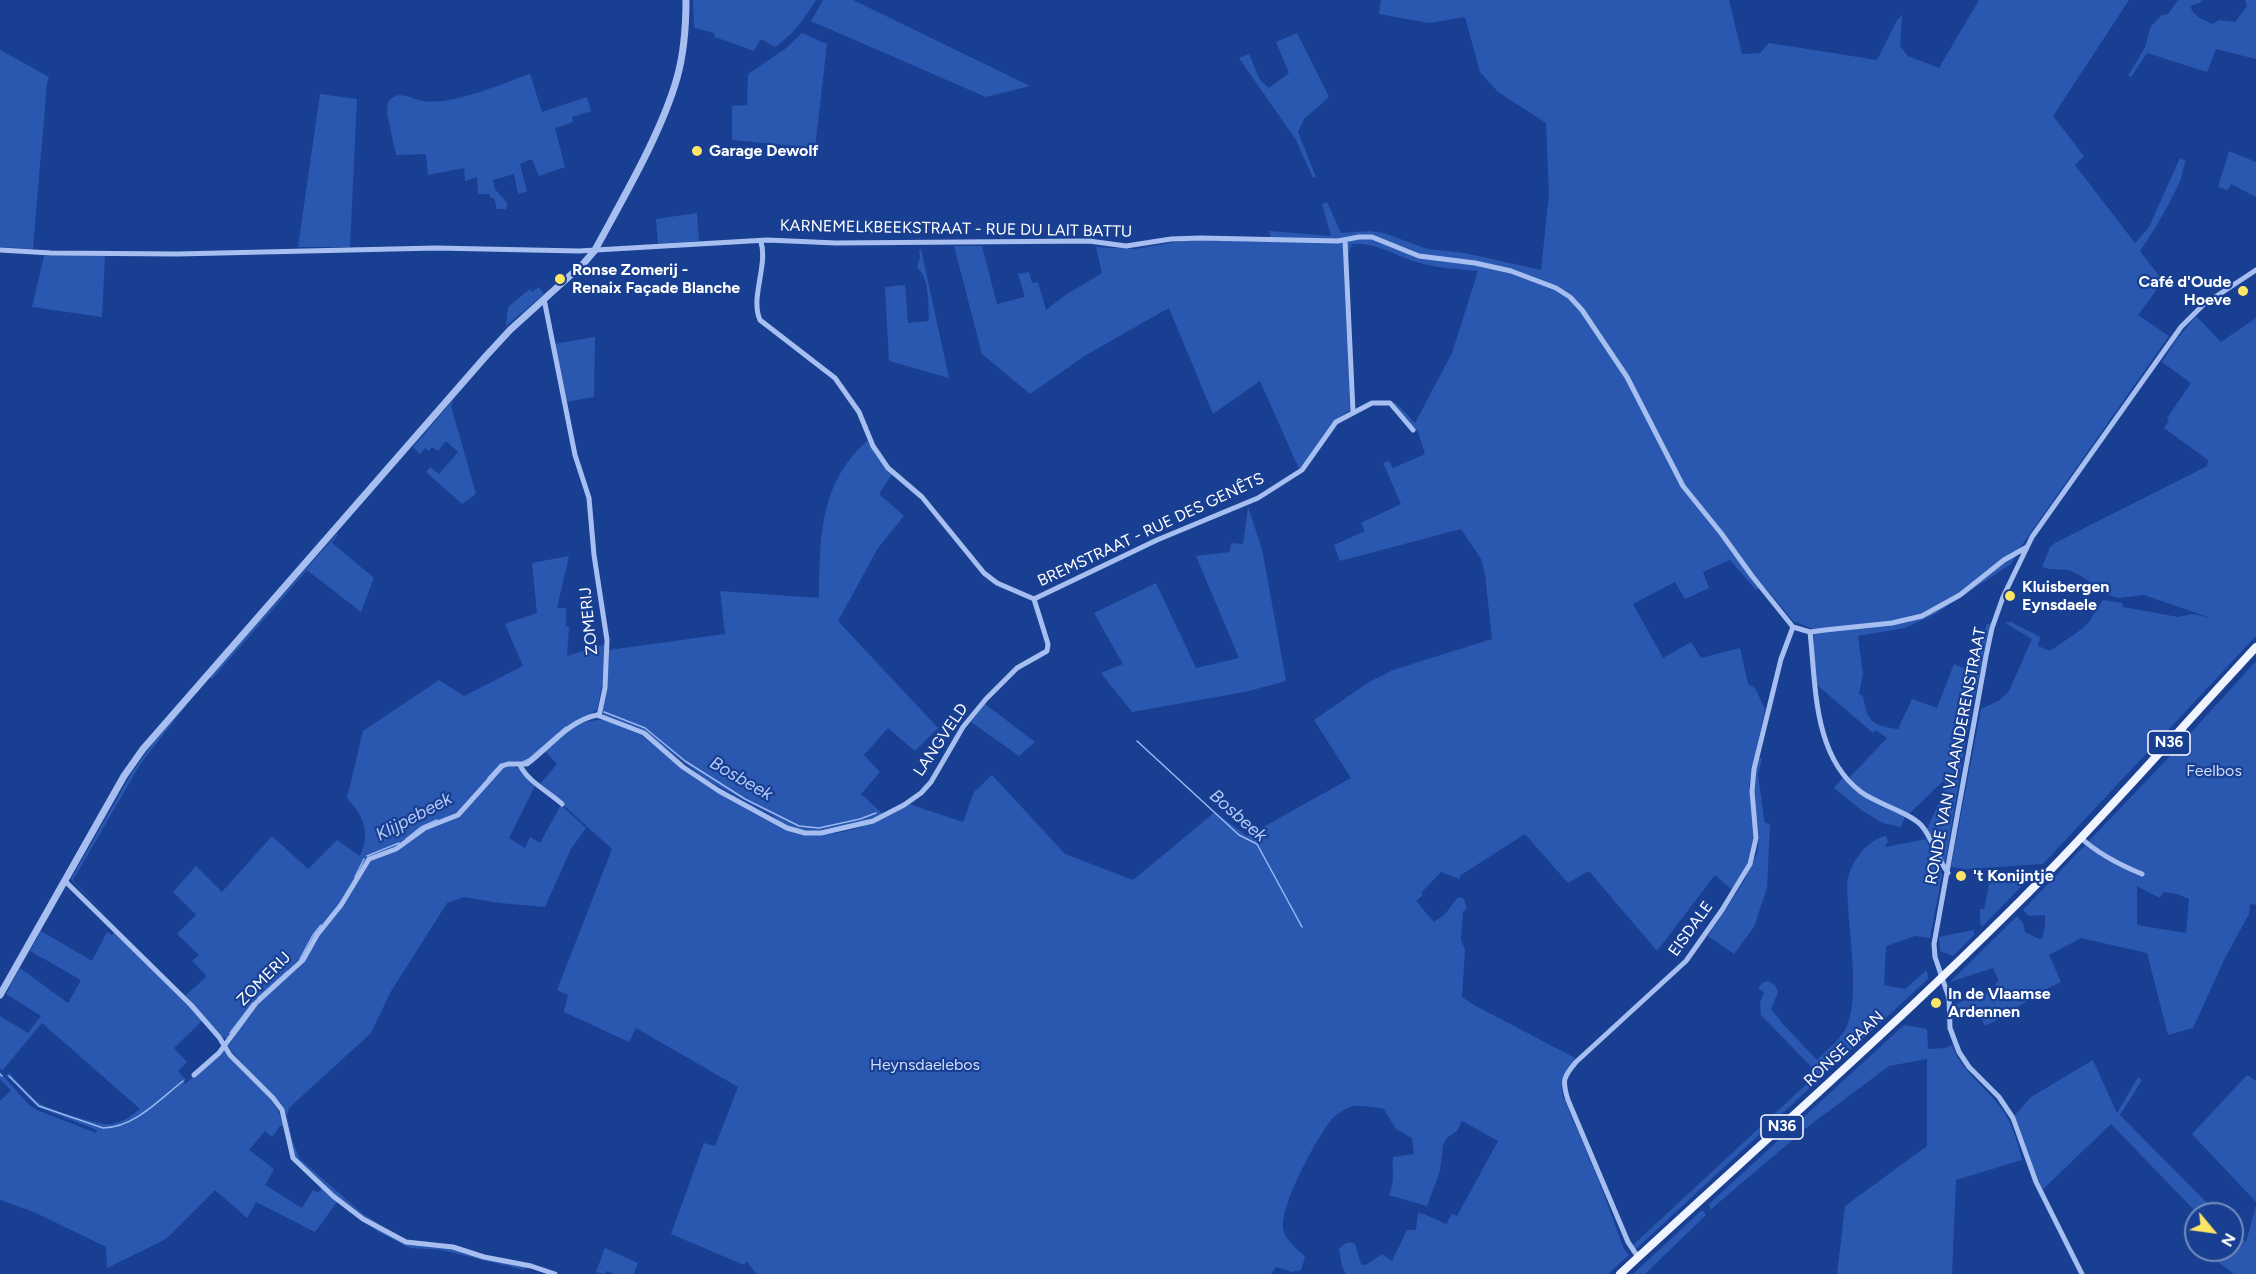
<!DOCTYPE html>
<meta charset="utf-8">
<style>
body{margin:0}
#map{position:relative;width:2256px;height:1274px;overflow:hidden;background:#183f92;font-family:Figtree,sans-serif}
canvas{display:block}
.north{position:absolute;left:2184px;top:1202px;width:60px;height:60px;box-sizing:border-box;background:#183f92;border:2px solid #748cbe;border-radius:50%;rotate:119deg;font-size:16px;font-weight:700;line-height:24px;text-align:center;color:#fff}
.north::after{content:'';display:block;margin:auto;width:21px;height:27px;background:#ffe566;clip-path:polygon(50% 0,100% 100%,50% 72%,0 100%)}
</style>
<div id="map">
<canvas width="2256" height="1274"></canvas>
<div class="north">N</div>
</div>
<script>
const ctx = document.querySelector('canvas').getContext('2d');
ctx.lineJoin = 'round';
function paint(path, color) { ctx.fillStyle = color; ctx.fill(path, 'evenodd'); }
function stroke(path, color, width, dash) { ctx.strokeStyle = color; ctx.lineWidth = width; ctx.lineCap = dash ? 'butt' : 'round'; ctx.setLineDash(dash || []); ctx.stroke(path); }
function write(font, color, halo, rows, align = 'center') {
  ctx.font = font + ' Figtree,sans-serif'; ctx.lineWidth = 4.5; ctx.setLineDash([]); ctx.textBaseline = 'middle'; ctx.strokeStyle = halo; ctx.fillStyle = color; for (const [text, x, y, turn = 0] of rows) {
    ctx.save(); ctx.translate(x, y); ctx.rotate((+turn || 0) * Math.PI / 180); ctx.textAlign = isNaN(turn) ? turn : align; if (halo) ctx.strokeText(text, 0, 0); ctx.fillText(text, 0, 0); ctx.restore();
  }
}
paint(new Path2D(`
 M693,0H816C804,19 794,34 775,47L761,39L754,51L715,37L714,33L694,28Z
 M823,0H853L1030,86L986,97L811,21Z
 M1381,0H1729L1742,54L1760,53L1769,43L1877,60L1897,20L1902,15L1900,46L1908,56L1939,68L1979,0H2129L2053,116L2084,156L2075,165L2135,243L2149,227L2180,158L2186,161C2182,168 2183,176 2179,183C2168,207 2155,229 2140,251L2163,281L2138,315L2169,336L2022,545L2011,564L1935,614L1905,628L1858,636L1863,674L1859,694L1863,696C1867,721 1872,726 1898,729L1912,699L1937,708L1954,664L1971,671L1987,624H1990L1966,739L1945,865L1927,829L1947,785L1943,781L1908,815L1906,814L1901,827L1883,823L1864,812L1834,788L1845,775L1849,778L1887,738L1876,730L1873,733L1816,684L1813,629L1793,621L1765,587L1756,590L1730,560L1703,572L1709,588L1685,599L1675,582L1633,604L1663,658L1691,642L1701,658L1740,648L1748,684L1755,688L1765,709L1749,785L1754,835L1747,865L1732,890L1715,875L1657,951L1589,871L1568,883L1525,834L1461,875L1459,879L1441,872L1421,893L1423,895L1416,901L1434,922L1445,914L1458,897L1464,899L1467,909L1463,911L1461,940L1465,950L1462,997L1474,1005L1575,1058C1565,1071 1559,1079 1563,1096L1600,1184L1624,1249L1629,1255L1608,1274H1346L1342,1266L1339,1249C1345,1243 1348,1241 1355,1244L1361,1264L1366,1265L1382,1254L1392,1261L1407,1230H1416L1418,1213L1424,1214L1446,1224L1452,1214L1457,1216L1498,1141L1462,1121L1457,1131L1447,1138L1443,1145L1440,1171L1427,1206L1389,1195C1395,1181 1392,1171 1393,1157L1414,1154L1412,1138L1396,1129L1384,1109C1380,1108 1355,1105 1353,1106C1347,1108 1337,1114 1333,1118C1318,1135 1276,1211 1284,1232C1288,1242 1298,1250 1305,1257L1301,1270L1292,1272L1276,1267L1271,1274H756L747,1261L744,1265L671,1234L704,1143L715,1146L738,1087L636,1028L629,1042L564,1012L568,995L557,990L612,849L540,784L557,764L544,750L580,723L597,720H604L641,735L675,763L800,834C833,840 881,823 909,804L963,822L974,792L992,775L1065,854L1133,880L1215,812L1247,836L1351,778L1314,720L1369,682L1393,670L1492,639L1485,574L1481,559L1461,529L1340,561L1334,545L1365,531L1361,523L1401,504L1383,463L1389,461L1393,468L1425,454L1418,432L1393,405L1395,402L1415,423L1452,353L1478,271C1456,269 1434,268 1413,261C1392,254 1375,242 1352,244L1348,255L1343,246L1350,410L1335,420L1299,469L1260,381L1213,414L1169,308L1086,355L1030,394L982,354L954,246H982L997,304L1025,297L1018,274L1029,272L1032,283L1038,282L1046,310L1064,296L1102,273L1096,247L1135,249L1187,240L1272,242L1269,231L1331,236L1322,204L1327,202L1341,233L1370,231L1384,233L1427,249L1465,253L1541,270L1549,193L1546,123L1498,92L1480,72L1465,17L1429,23L1379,14Z
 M2178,0H2202L2200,3L2190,6C2194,17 2203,20 2213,24L2219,20L2235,22L2247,6L2245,0H2256V59L2216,49L2207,72L2147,53L2131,77L2128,76L2145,47L2151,26L2162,15L2168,14Z
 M802,33L827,44L815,148L732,140V106L747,105L748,74L785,49Z
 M1297,33L1329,97L1304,119L1298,132L1316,177L1313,178L1296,140L1239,58L1249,54L1260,80L1269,88L1289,73L1276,42Z
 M0,50L49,77L47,83L33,249L0,247Z
 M530,74L542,112L587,97L591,111L572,117L573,122L555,128L565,167L539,176L532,159L520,164L527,191L518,194L514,174L493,180L495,189L507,203L506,209H497L494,198H491L489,194H478L477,177L465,181L464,168L428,175L426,154L396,155L387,113L388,102C398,89 410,98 422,101C452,106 500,84 530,74Z
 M320,94L357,99L350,247H298Z
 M2229,151L2256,162V197L2231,184L2228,190L2218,187Z
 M697,213L699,241L658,244L656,219Z
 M921,249L949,378L889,361L885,287L905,285L908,323L929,321C928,303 930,279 917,267L920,258L919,250Z
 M105,255L102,317L32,307L44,256Z
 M539,287L544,294L506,326L508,307L530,289L532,292Z
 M2196,316L2221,342L2256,318V636L2043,864L1967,869L1951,867L1981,709L2000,700L2009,691L2032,639L2005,623L2011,622L2040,637L2038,646L2050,651L2082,629L2089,622L2103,600L2122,603L2123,607L2178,617L2193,614L2211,618L2144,595L2119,598L2109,595L2081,576L2069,570L2049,569L2042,567L2050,547L2055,543L2207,466L2208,460L2164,428L2169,420L2167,418L2191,383L2162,362L2176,340Z
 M595,337L594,397L565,402L554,344Z
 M453,400L451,406L476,494L462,504L426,472L430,467L439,474L458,452L446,441L438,451L432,447L429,451L425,448L420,454L413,447Z
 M868,440L892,474L879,494L904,516L878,548L838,621L938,728L915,751L888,728L864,755L880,772L861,794L883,814L866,821L817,831L787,828L773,816L705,779L645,732L604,715L602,713L607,691L609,650L725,634L720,591L819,598C820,536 819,484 868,440Z
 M1248,507L1262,549L1286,681L1245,692L1132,712L1101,673L1123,664L1094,613L1156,583L1196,668L1239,658L1196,556L1230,552L1231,543L1243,544Z
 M337,534L338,535L332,543L374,578L361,612L307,570L212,679L210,677Z
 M569,556L557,608H566V626L569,627L567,656L606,644L603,682L597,710L585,717L529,760L525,763L507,762L457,814L430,824L399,846L373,855L304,956L273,985L228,1039L223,1038L185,996L207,976L192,961L199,955L177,934L196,915L173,892L196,866L222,892L272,836L308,869L337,840L360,856C371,832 363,815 347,798L363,731L439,680L464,696L523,666L505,624L537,613L532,563Z
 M2256,661V905L2250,904L2249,914L2225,958L2193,1028L2168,1035L2147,953L2081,938L2049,955L2061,982C2034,994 2012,1013 1985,1026L1981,1018L1992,1012L1989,1006L1952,1016V1005L1997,989L1995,984L1999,981L1993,968L1950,982L2017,916L2023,923L2025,932L2039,939H2042L2045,927V915L2029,916L2023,910L2169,757ZM2137,886L2160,898L2163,892L2177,894L2189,899L2186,933L2137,925Z
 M189,702L141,763L73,880L130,941L71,879L131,774L156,739Z
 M985,704L1035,742L1019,756L971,722Z
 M1758,757L1762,758L1758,774L1764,819L1765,823L1770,824L1767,888L1754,927L1734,954L1708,936L1744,881L1757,853L1759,838L1753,784Z
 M509,766L519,768L523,774L536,784L509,838L525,848L530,837L540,843L561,805L586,828L571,849L545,907L500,903L464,897L447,903L390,993L371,1033L289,1108L287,1116L292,1140L300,1159L363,1214L407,1241L371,1223L321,1184L294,1156L286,1113L228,1047L251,1011L297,968L370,861L422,831L454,819L499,770Z
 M1886,836L1888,841L1885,847L1926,839L1942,875L1930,938L1915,936L1886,946L1884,985L1905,989L1927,970L1928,979L1821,1077L1761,1015L1760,1002L1764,992L1758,988L1762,983L1768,981L1775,985L1778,992L1771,1009L1782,1023L1817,1060C1826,1051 1842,1038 1847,1026C1859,997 1850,938 1848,906C1848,898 1846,887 1848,878C1852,861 1868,839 1886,836Z
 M2037,870L1982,927L1980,923V909H1984L1991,875Z
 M116,930L203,1020L174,1048L187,1062L178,1071L186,1080L184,1082L185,1084L224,1050C247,1073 276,1095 284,1126H280L272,1137L265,1131L249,1150L274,1169L265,1185L302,1208L313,1190L318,1193L322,1188L334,1198L403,1242L446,1247L526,1266L524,1270L442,1250L410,1248L377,1231L337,1202L315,1232L256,1202L247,1218L215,1190L166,1239L107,1268L106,1247L34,1212L0,1200V1101L11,1090L0,1079V1072L29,1105L37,1110L96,1133L97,1130L37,1107L6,1075L9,1073C19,1083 28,1095 39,1103C49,1110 100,1126 112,1124C123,1122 131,1116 140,1109L42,1023L2,1071L0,1068V1016L28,1033L41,1016L6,994L20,968L68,1003L81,980L30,951L41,931L92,961L107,932L112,935Z
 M1973,930L1975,934L1953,956L1940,951L1939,937Z
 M1904,1025L1927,1029L1928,1049L1946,1048L1952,1045C1961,1071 1985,1086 2001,1108C2013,1123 2017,1142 2022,1160L1956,1180L1952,1274H1837L1845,1206L1927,1146V1059L1889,1066L1810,1125L1710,1210L1709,1204Z
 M2093,1060L2117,1113L2138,1077L2142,1080L2120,1115L2218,1214H2198L2111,1124L2042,1190L2032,1168L2015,1115L2031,1097Z
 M2247,1075L2256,1081V1202L2192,1134Z
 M1812,1079L1816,1082L1636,1249L1632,1246Z
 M2256,1206V1274H2234L2202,1250H2232V1229L2246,1242Z
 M1702,1210L1706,1215L1645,1274H1633Z
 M605,1248L638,1263L634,1274H614L606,1271L605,1274L596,1272Z`), '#2a58b0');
stroke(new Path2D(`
 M604,712L645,728L685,761L745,799L799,826L819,828L860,819L876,813
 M1137,741L1239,835L1257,844L1302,927
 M523,762L529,759L566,727
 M488,778L501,764
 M406,839L421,827L437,820
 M367,856L399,843
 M355,877L364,859
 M300,959L313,935L321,925
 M258,998L288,971
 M230,1033L253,1003
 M0,1074L2,1076
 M9,1076L39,1106L103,1128C134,1128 160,1099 183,1081`), '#9ab8f2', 1.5);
stroke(new Path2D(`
 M1345,240L1353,412
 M0,250L51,253L177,254L436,248L579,251L767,240L836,243L1089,241L1126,246L1171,239L1200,238L1338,241L1359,237H1372L1419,256L1475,263L1511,271L1556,288L1570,297L1582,310L1627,377L1683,486L1721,533L1752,576L1793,627L1810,632L1825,630L1892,623L1922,616L1960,595L2004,560L2027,547
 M544,299L575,455L589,498L594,555L607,640L605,688L599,716
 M1034,599L1157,540L1258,498L1302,470L1336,422L1372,403H1390L1413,430
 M1810,632C1816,686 1813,756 1861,792C1877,804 1909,812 1921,825C1933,838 1937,859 1948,873
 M520,765C527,781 549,792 562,804
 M2080,837C2098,854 2120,865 2142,874
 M65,881L191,1005L219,1037L230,1055L273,1098L282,1110L293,1158L333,1196L363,1219L406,1242L453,1247L484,1257L531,1266L555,1274
 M194,1075L219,1053L256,1003L303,960L317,935L341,905L369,859L396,849L425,828L458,815L502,766L508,764H527C550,747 568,721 597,715L644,733L683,767L719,791L787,828L805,833H821L873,821L904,805L921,793L931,782L963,727L986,699L1017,668L1047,651L1048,644L1034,599L997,583L984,573L922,497L888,468L873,446L859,412L835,378L760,320C750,298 768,266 761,242
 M1638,1257L1628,1242L1568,1100C1562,1081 1563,1077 1576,1062L1686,961L1722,910L1750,864L1756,838L1752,791L1754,769L1781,659L1793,627
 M2082,1274L2036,1182L2013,1118L1999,1097L1969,1067L1959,1052L1950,1028L1949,998L1935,957L1934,944L1986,656L1992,628L2003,597L2032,537L2181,327L2203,305L2256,270`), '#a7bff0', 5);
stroke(new Path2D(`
 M0,995L124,776L143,749L486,356L510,330L584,263L595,250C623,198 661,134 677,78C684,53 686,26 686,0`), '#a7bff0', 7);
stroke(new Path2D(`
 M1620,1274C1754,1150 1892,1029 2021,900C2103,818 2178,731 2256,647`), '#f0f4ff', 8);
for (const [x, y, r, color] of [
 [697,151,6,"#ffe566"],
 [560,279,6,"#ffe566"],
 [2243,291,6,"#ffe566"],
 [2010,596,6,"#ffe566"],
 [1961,876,6,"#ffe566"],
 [1936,1003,6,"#ffe566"]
]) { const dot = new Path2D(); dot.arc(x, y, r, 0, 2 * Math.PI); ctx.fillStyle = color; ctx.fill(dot); stroke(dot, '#183f92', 2); }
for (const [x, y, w] of [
 [2169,743,42],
 [1782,1127,42]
]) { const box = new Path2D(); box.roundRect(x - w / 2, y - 12, w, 24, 4.5); ctx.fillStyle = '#183f92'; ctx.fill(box); stroke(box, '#fff', 1.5); }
write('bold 15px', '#fff', null, [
 ["N36",2169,743],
 ["N36",1782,1127]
]);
write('bold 16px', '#fff', '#183f92', [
 ["Garage Dewolf",709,151],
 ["Ronse Zomerij -",572,270],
 ["Renaix Façade Blanche",572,288],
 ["Café d'Oude",2231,282,"right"],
 ["Hoeve",2231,300,"right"],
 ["Kluisbergen",2022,587],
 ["Eynsdaele",2022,605],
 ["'t Konijntje",1973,876],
 ["In de Vlaamse",1948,994],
 ["Ardennen",1948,1012]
], 'left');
write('16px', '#fff', '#183f92', [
 ["KARNEMELKBEEKSTRAAT - RUE DU LAIT BATTU",956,229,1],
 ["BREMSTRAAT - RUE DES GENÊTS",1151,530,-25],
 ["ZOMERIJ",589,621,-96],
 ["LANGVELD",941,740,-56],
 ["RONDE VAN VLAANDERENSTRAAT",1956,756,-79],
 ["EISDALE",1691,929,-54],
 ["ZOMERIJ",264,979,-45],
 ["RONSE BAAN",1844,1049,-43]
]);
write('16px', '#ceddfb', '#183f92', [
 ["Feelbos",2214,771],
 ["Heynsdaelebos",925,1065]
]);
write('italic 18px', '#b3caf7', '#183f92', [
 ["Bosbeek",741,779,30],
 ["Bosbeek",1238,816,41],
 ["Klijpebeek",414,817,-28]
]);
</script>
